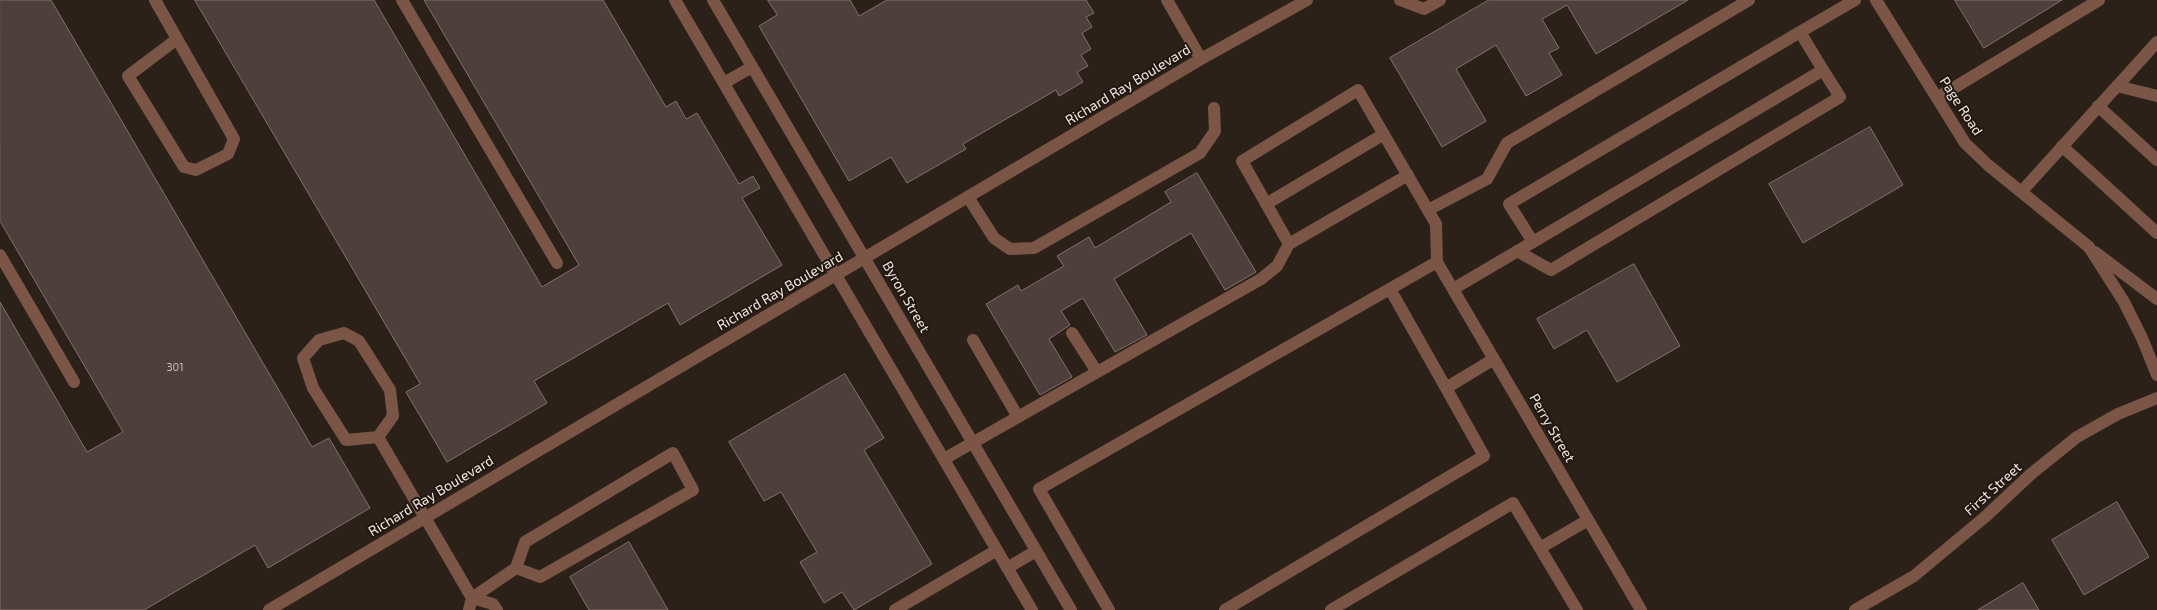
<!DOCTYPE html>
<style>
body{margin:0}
canvas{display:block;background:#2c2119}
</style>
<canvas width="2157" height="610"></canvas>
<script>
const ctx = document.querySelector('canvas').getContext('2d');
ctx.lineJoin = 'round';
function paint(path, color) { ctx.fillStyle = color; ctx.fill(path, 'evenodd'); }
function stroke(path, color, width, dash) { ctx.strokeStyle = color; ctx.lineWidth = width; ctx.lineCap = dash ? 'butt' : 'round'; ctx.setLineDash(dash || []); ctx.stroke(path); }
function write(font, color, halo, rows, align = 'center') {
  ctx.font = font + ' "Exo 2",sans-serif'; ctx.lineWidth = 4; ctx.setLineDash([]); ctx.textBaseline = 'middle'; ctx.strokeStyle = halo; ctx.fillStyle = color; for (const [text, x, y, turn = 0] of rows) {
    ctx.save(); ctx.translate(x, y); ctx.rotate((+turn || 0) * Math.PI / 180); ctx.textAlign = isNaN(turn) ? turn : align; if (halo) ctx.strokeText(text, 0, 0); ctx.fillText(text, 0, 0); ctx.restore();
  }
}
const building = new Path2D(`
 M0,0H51L312,447L329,438L370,508L268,568L255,545L144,610H0V302L87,452L123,432L0,221Z
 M195,0H374L542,287L579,265L424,0H603L666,107L676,101L686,119L697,113L739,184L753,176L760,188L742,198L782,265L680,325L668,303L534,381L547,403L447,462L406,392L420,384Z
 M768,0H850L859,16L887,0H1086L1094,13L1086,17L1092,27L1082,33L1091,49L1081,55L1088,66L1077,72L1083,82L1059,96L1056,90L963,144L966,149L907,183L891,157L849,181L759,26L777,15Z
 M1489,0H1688L1596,54L1567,5L1542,19L1559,48L1549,53L1562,75L1526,96L1496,45L1456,69L1486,121L1442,147L1390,58Z
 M1955,0H2062L1984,48Z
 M1870,127L1903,185L1803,243L1769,184Z
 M1197,173L1256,272L1225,290L1191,233L1114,279L1147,335L1115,352L1083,298L1061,311L1070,325L1049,339L1072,377L1040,395L986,304L1018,285L1021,291L1064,266L1057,256L1089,237L1095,248L1171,202L1165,192Z
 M1634,264L1680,346L1617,382L1587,330L1554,349L1537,319Z
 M845,374L884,438L864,450L932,564L854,610L842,592L824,603L800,562L817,552L781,492L764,501L729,442Z
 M2117,502L2149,557L2084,595L2052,540Z
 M629,542L668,610H589L570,577Z
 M2023,583L2039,610H1978Z`);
paint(building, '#4e3f3d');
stroke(building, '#82706e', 1);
stroke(new Path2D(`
 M155,0L234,139L228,154L196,170L184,167L128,76L177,39
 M402,0L557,263
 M675,0L1032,610
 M713,0L1071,610
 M1167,0L1201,59
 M1400,0L1424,9L1440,0
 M1876,0L1965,143L1988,165L2089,247L2124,302L2142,338L2157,375
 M1823,70L1800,32L1855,0
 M724,83L752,67
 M2117,86L2157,96
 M1937,98L2099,0
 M2098,106L2157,160
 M2062,146L2157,233
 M1408,175L1289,244L1242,161L1358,90L1436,224L1437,262L1641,610
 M2022,191L2157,42
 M968,197L994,238L1010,249L1034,248L1200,153L1215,131L1214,108
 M1266,204L1384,134
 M1428,210L1487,179L1507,143L1749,0
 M1533,242L1509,204L1800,32
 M2095,252L2157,299
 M0,255L74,382
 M1390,289L1446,388
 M1453,289L1533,242L1823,70L1840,97L1551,270L1517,251
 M1072,333L1097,372
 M973,340L1018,417
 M378,437L346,440L313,388L303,358L319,340L344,333L359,341L390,390L393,416L378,437L472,598L469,610
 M944,459L1261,279L1277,266L1289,244
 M1540,548L1588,520
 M1007,568L1036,551
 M472,598L516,568L525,542L673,453L693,490L540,577L516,568
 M472,598L493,604L497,610
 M269,610L1201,59L1307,0
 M895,610L997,550
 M1109,610L1039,489L1437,262
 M1225,610L1484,456L1446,388L1494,359
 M1331,610L1513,503L1577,610
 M1855,610L1914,576L1985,517L2031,474L2077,437L2118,414L2157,398`), '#7b5545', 12);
write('11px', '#c8beba', null, [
 ["301",175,367]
]);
write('14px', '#f1e9e4', '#221710', [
 ["Richard Ray Boulevard",1128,85,-31],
 ["Page Road",1961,106,57],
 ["Richard Ray Boulevard",780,291,-30],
 ["Byron Street",906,297,60],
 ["Perry Street",1552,428,60],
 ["First Street",1993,489,-42],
 ["Richard Ray Boulevard",431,496,-31]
]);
</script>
